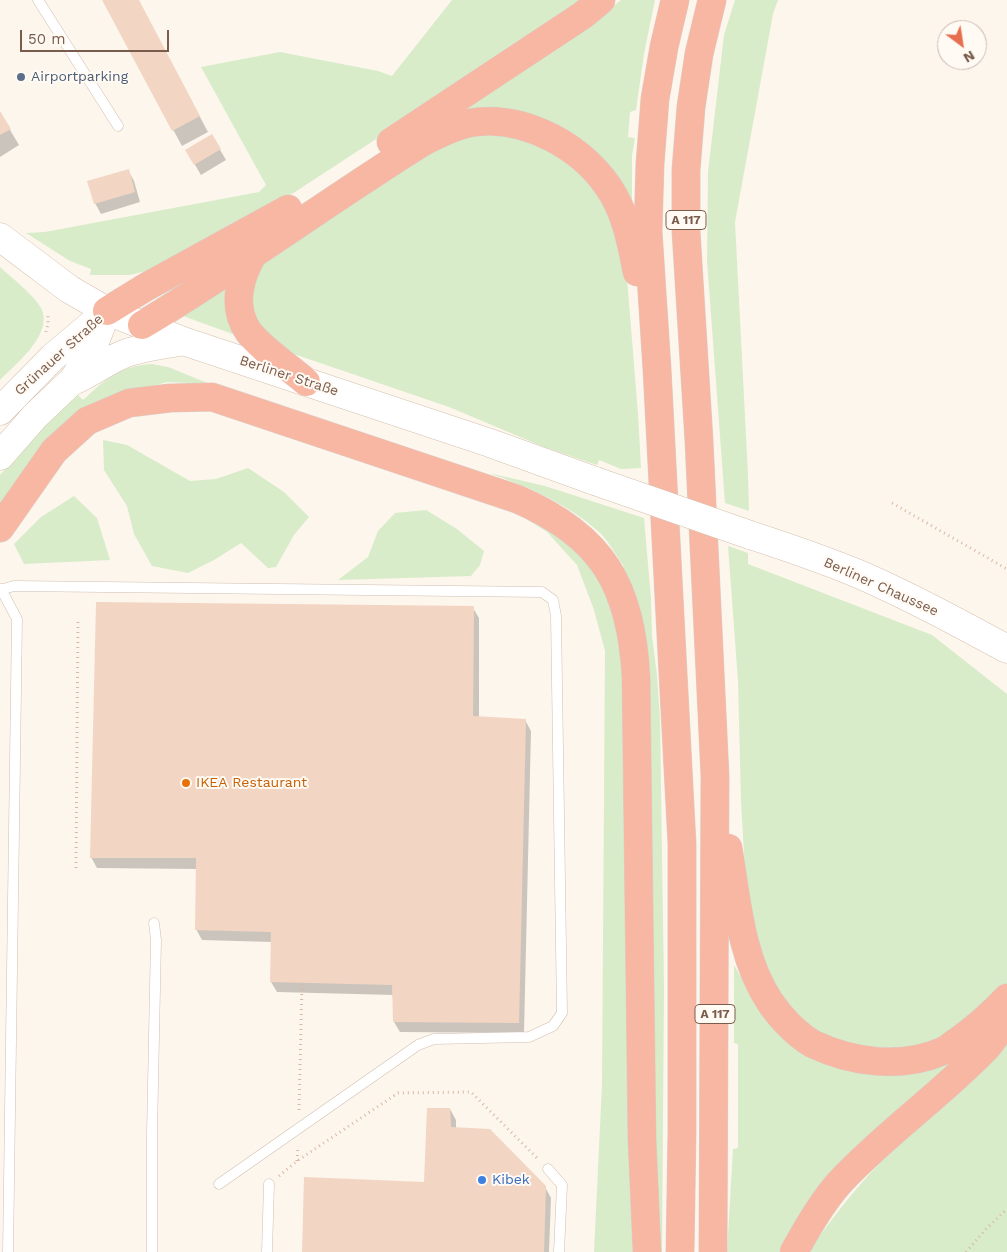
<!DOCTYPE html>
<meta charset="utf-8">
<style>
body{margin:0}
#map{position:relative;width:1007px;height:1252px;overflow:hidden;background:#fdf6ec;font-family:"Work Sans",sans-serif}
canvas{display:block}
.north{position:absolute;left:937px;top:20px;width:50px;height:50px;box-sizing:border-box;background:#fffaf3;border:1px solid #cabbb1;border-radius:50%;rotate:149deg;font-size:14px;font-weight:700;line-height:20px;text-align:center;color:#7a5c4d}
.north::after{content:'';display:block;margin:auto;width:18px;height:22px;background:#e76f51;clip-path:polygon(50% 0,100% 100%,50% 72%,0 100%)}
.scale{position:absolute;left:20px;top:30px;width:149px;height:22px;box-sizing:border-box;border:2px solid #7a5c4d;border-top:0;padding-left:6px;font-size:15px;line-height:18px;white-space:nowrap;color:#7a5c4d;-webkit-text-stroke:4px #fffaf3;paint-order:stroke}
</style>
<div id="map">
<canvas width="1007" height="1252"></canvas>
<div class="north">N</div>
<div class="scale">50 m</div>
</div>
<script>
const ctx = document.querySelector('canvas').getContext('2d');
ctx.lineJoin = 'round';
function paint(path, color) { ctx.fillStyle = color; ctx.fill(path, 'evenodd'); }
function stroke(path, color, width, dash) { ctx.strokeStyle = color; ctx.lineWidth = width; ctx.lineCap = dash ? 'butt' : 'round'; ctx.setLineDash(dash || []); ctx.stroke(path); }
function write(font, color, halo, rows, align = 'center') {
  ctx.font = font + ' "Work Sans",sans-serif'; ctx.lineWidth = 4; ctx.setLineDash([]); ctx.textBaseline = 'middle'; ctx.strokeStyle = halo; ctx.fillStyle = color; for (const [text, x, y, turn = 0] of rows) {
    ctx.save(); ctx.translate(x, y); ctx.rotate((+turn || 0) * Math.PI / 180); ctx.textAlign = isNaN(turn) ? turn : align; if (halo) ctx.strokeText(text, 0, 0); ctx.fillText(text, 0, 0); ctx.restore();
  }
}
paint(new Path2D(`
 M452,0H584L491,64L295,192L266,209L161,265L146,271L130,275H90L91,269L70,261L26,233L45,232L259,192L266,185L201,67L280,52L378,71L392,76Z
 M621,0H655L644,54L636,110L630,112L628,137L635,138L632,156V199L628,198L611,172L454,113L605,13Z
 M735,0H778L773,14L735,222L748,475L749,511L725,503L707,261L708,172L724,35Z
 M509,133L558,151L606,202L627,278L638,414L641,468L621,469L599,460L597,465L544,447L449,407L285,351L267,342L247,296L263,255L453,137Z
 M0,267C11,277 35,296 41,308C54,334 16,364 0,380Z
 M230,286L238,336L183,316Z
 M152,364L168,367L210,384L167,382L150,387L0,509V475L35,434L78,395L83,400C106,379 119,366 152,364Z
 M103,440L127,445L190,481L216,479L248,468L284,492L309,517L294,535L276,567L268,568L241,543L214,560L188,573L152,566L134,534L127,506L104,470Z
 M489,473L545,486L644,518L651,598L652,635L657,675L660,719L664,987L662,1252H658L623,565C615,554 608,540 598,531C566,503 528,487 489,473Z
 M74,496L97,518L110,560L24,564L14,544L41,517Z
 M426,510L457,529L484,551L480,565L471,576L338,580L368,557L378,531L395,513Z
 M515,512L537,519L592,562L625,633L637,1252H594L602,1085L605,651L594,610L577,565L547,532Z
 M728,546L748,553V564L932,635L1007,694V1035L941,1040L897,1051L847,1046L815,1031L776,995L748,926L741,801L738,681Z
 M734,965L763,1013L814,1054H963L782,1252H727L733,1149L738,1148V1044L734,1043Z
 M1007,1044V1252H808C834,1216 861,1180 893,1150C931,1114 972,1082 1007,1044Z`), '#d8ecc9');
paint(new Path2D(`
 M103,0H138L208,132L182,146Z
 M0,113L19,145L0,157Z
 M212,136L226,160L201,175L187,151Z
 M128,170L134,181L140,202L101,214L95,203Z
 M473,608L479,618V718L525,720L531,731L524,1033L400,1032L394,1022V995L277,992L271,982L272,942L202,940L196,929L197,869L97,868L91,857Z
 M450,1109L456,1120V1129L545,1187L551,1198L549,1252H303L425,1184Z`), '#0003');
paint(new Path2D(`
 M102,0H139L200,116L172,131Z
 M0,111L11,129L0,135Z
 M212,134L221,149L194,165L185,150Z
 M129,169L135,192L94,204L87,181Z
 M96,602L474,606L473,716L526,719L519,1023L393,1022L392,985L270,982L271,932L195,930L196,858H90Z
 M427,1108H450L451,1127L490,1129L546,1186L544,1252H302L304,1177L424,1182Z`), '#f3d5c3');
const lane = new Path2D(`
 M38,0L118,126
 M1,589L17,619L8,1252
 M0,590L14,586L542,592L553,600L556,616L562,1013L553,1026L529,1037L434,1039L418,1045L219,1184
 M548,1169L562,1185L559,1252
 M152,1252V1133L156,940L154,923
 M267,1252L269,1184`);
const secondary = new Path2D(`
 M0,237L69,289L107,311L183,341L490,443L595,481
 M75,380C92,373 106,361 124,354C142,347 164,345 183,341
 M0,411L53,357L104,314
 M0,456L35,416L73,380L91,352L107,311
 M750,535C787,547 825,560 861,575C911,597 959,623 1007,649`);
const highway = new Path2D(`
 M675,0L664,47L655,99L650,164L648,231L657,369L682,844V1131L680,1252
 M712,0L699,54L691,107L686,170V231L699,441L715,776L713,1252
 M391,142L583,15L601,0
 M255,251C240,275 231,306 248,331C258,346 291,369 306,382
 M107,311L146,287L288,209
 M142,325C238,268 328,201 423,142C438,134 452,127 469,123C524,113 587,148 614,196C627,219 632,247 637,272
 M0,528L54,451L87,421L129,403L170,398L212,397L517,499C603,536 631,586 636,677L642,1139L647,1252
 M728,848C737,899 740,957 770,1002C780,1017 797,1035 813,1044C853,1063 902,1069 943,1051C948,1049 953,1044 958,1041C976,1028 992,1014 1007,998
 M794,1252C807,1228 822,1202 840,1182C886,1133 941,1095 987,1047C994,1039 1000,1029 1007,1019`);
stroke(lane, '#d1beb0', 11);
stroke(secondary, '#d6c0b0', 29);
stroke(highway, '#dad1cd', 29);
stroke(new Path2D(`
 M46,332L48,324V316
 M892,503L1007,569
 M76,868L78,618
 M299,1110L302,983
 M297,1161L298,1146
 M279,1176L297,1161L398,1093L471,1092L539,1160
 M966,1252L986,1229L1007,1209`), '#d9b8a5', 3, [1, 4]);
stroke(lane, '#fff', 10);
stroke(secondary, '#fff', 28);
stroke(highway, '#f7b7a3', 28);
const secondaryBridge = new Path2D(`
 M595,481L750,535`);
stroke(secondaryBridge, '#d6c0b0', 29, []);
stroke(secondaryBridge, '#fff', 28);
for (const [x, y, r, color] of [
 [21,77,5,"#5c6f8a"],
 [186,783,5,"#e8710a"],
 [482,1180,5,"#3f7fe0"]
]) { const dot = new Path2D(); dot.arc(x, y, r, 0, 2 * Math.PI); ctx.fillStyle = color; ctx.fill(dot); stroke(dot, '#fffaf3', 2); }
for (const [x, y, w] of [
 [686,220,40],
 [715,1014,40]
]) { const box = new Path2D(); box.roundRect(x - w / 2, y - 9.5, w, 19, 4); ctx.fillStyle = '#fffaf3'; ctx.fill(box); stroke(box, '#7a5c4d', 1); }
write('bold 12px', '#7a5c4d', null, [
 ["A 117",686,220],
 ["A 117",715,1014]
]);
write('14px', '#4e5e75', '#fffaf3', [
 ["Airportparking",31,77]
], 'left');
write('14px', '#7a5c4d', '#fffaf3', [
 ["Grünauer Straße",59,355,-42],
 ["Berliner Straße",289,376,18],
 ["Berliner Chaussee",881,587,24]
]);
write('14px', '#c56008', '#fffaf3', [
 ["IKEA Restaurant",196,783]
], 'left');
write('14px', '#366cbe', '#fffaf3', [
 ["Kibek",492,1180]
], 'left');
</script>
